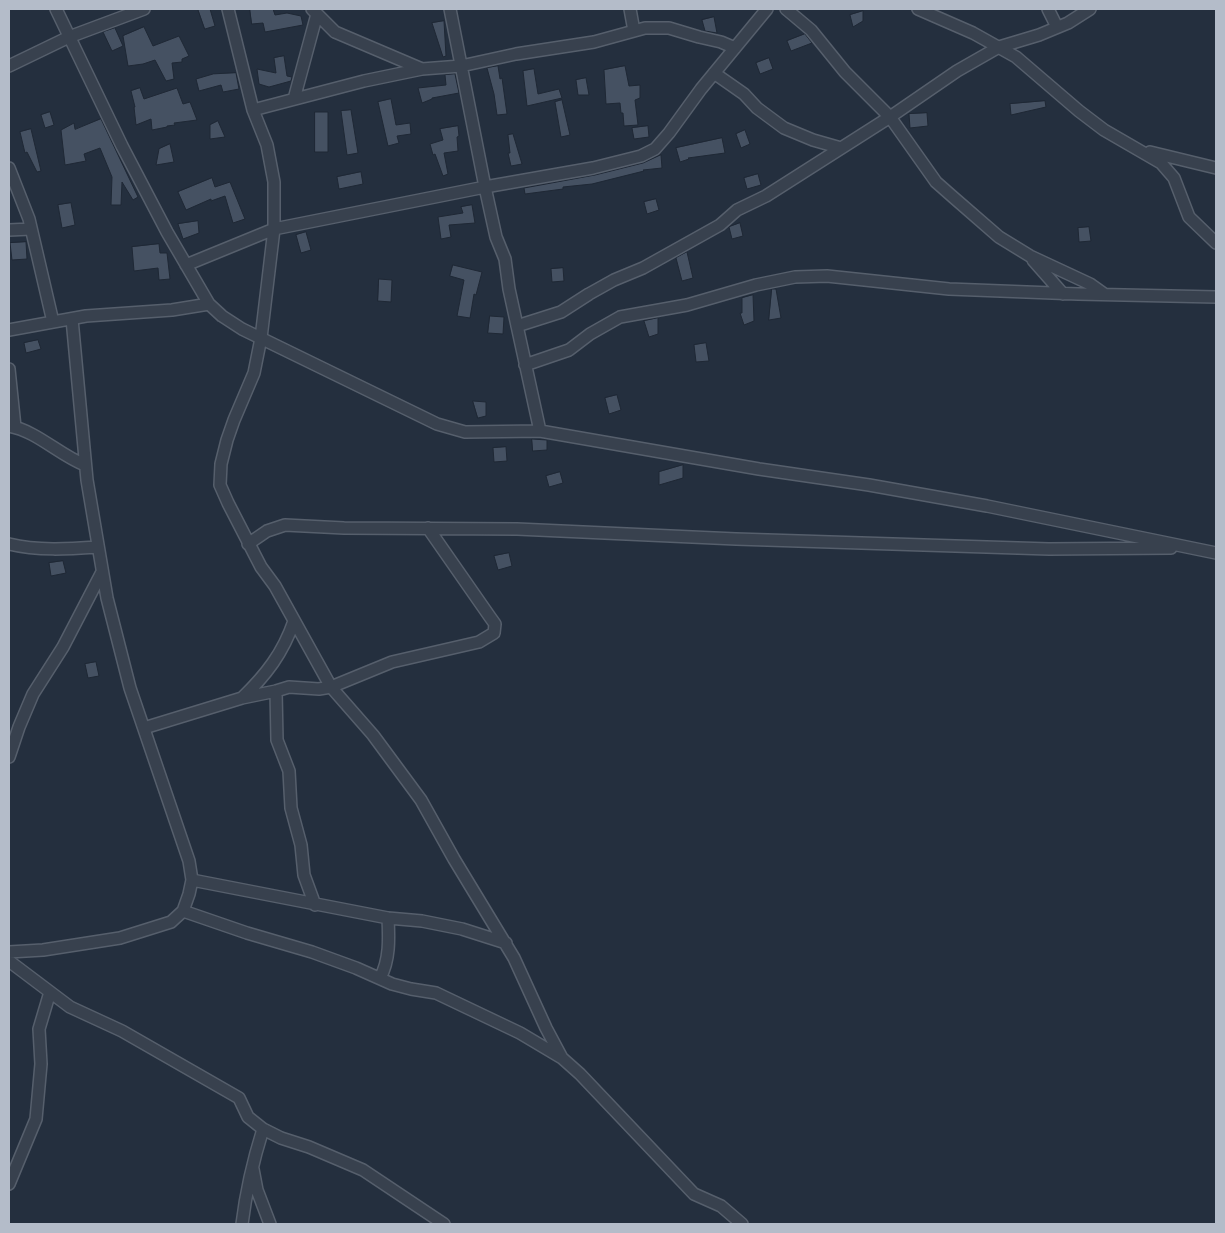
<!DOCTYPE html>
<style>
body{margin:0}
#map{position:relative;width:1225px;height:1233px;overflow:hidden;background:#242f3e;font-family:Raleway,sans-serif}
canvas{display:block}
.frame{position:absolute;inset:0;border:10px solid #b4bcc9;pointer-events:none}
</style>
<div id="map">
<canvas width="1225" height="1233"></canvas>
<div class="frame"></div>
</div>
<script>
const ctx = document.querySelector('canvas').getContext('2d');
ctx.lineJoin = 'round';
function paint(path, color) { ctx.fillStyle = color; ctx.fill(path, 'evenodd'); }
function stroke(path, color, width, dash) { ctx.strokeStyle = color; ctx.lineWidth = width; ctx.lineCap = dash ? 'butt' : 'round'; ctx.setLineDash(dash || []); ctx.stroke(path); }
const building = new Path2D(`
 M198,9H210L215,26L205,29Z
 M250,9H273L275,15L287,13L301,16L303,25L265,32L263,23L252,24Z
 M863,11V21L853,27L850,15Z
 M714,17L717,33L705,31L702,20Z
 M444,21L446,56L443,57L432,23Z
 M144,27L153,46L179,36L189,56L182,59V62L172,63L174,79L166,81L155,60L143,64L128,66L123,36Z
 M115,28L123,46L112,51L103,32Z
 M805,34L812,43L791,51L787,41Z
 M284,56L287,76L292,77L291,81L269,87L259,84L257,69L276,73L274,58Z
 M769,58L773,69L760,74L756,63Z
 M498,66L500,79L502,78L507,114L497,115L494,94L487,68Z
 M625,66L629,86L640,85V98L635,100L638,125L624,126L623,113H621L620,103L606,104L604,70Z
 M534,69L538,94L559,89L562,98L527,106L523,71Z
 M236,73L239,89L223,92L221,85L199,91L196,79L213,74Z
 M455,74L459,93L432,98V99L422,103L418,88L446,85L445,75Z
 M586,78L589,95H578L576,80Z
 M140,88L144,99L177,88L183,104L190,102L197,120L174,123L175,125L167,126V127L152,130L151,119L136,125L134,107H135L131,91Z
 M391,99L396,125L410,123L411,134L397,136L399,143L388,146L378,102Z
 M562,100L570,135L561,137L555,102Z
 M1045,101L1046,107L1011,115L1010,104Z
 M351,110L358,153L347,155L341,111Z
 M50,112L54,125L45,128L41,115Z
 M315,112H328V152H315Z
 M927,113L928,126L910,128L909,114Z
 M101,119L138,197L133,200L122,182L121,205H111L112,177L100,148L84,154L86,161L65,165L61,130L74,123L75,129Z
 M218,121L225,137L210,139V125Z
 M458,126L459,136L457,137L458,151L444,153L448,174L443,176L435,154L433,155L430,144L443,140L440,129Z
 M648,126L649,137L634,139L632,128Z
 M31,129L41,171L37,172L27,152L25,153L20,132Z
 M745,130L750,144L741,148L736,134Z
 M513,134L522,164L511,166L508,153H510L508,135Z
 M722,138L725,153L688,158L689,159L680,162L676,148Z
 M170,144L174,162L156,165L159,149Z
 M661,155L662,168L643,170L644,171L592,184L563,187V189L525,194L524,188L595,175L643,163Z
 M361,172L363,184L339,189L337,177Z
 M758,174L761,185L747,189L744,178Z
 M212,178L215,187L230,182L245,219L233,223L225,196L211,201V199L186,210L178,192Z
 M656,199L659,210L647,214L644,202Z
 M71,203L75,225L62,228L58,205Z
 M472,205L475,223L449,225L451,237L441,239L438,217L463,213L461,207Z
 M198,221L199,233L183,239L178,224Z
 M740,223L743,236L732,239L729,227Z
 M1089,227L1091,241L1079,242L1078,228Z
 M306,232L311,250L301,253L296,235Z
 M26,242L27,259L12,260L10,243Z
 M159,244L160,253H167L170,279L159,280L158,268L134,271L132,247Z
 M687,252L693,278L682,281L676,258Z
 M453,265L482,272L476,295L474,294L470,318L457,316L464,280L450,276Z
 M563,268L564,281L552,282L551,269Z
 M379,279L392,280L391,302L378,301Z
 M772,289H776L781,318L769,320Z
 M753,295L754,321L744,325L740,313H742V298Z
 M490,316L504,317L503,334L488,333Z
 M658,318V334L649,337L644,321Z
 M38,340L41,349L26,353L24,343Z
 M706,343L709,361L696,362L694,345Z
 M617,395L621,410L609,414L605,398Z
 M473,401L486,402V416L478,418Z
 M532,439L547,440V450L533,451Z
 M506,447L507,461L494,462L493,448Z
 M683,465V478L659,485V472Z
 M560,472L563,483L549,487L546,476Z
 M509,553L512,566L498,570L494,556Z
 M63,561L66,573L51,576L49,563Z
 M96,662L99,676L88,678L85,664Z`);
paint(building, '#455162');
stroke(building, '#1f2835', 1);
const minor = new Path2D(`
 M56,9L122,146L167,232L209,304L222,316L242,329L437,424L465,432L540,431L759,469L869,485L987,506L1216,553
 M228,9L253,110L267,145L274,182V229L261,338L254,373L234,420L227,440L221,464L220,485L228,503L261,567L275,586L331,687L373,735L421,800L454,859L514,958L546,1028L562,1058L580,1074L694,1194L721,1206L742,1224
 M312,9L335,32L422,69
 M450,9L485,187L496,237L505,259L509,289L540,431
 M630,9L634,31
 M786,9L811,30L845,72L890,117L936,182L953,197L999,237L1030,256L1090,284L1104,294
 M918,9L973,33L1016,57L1079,111L1104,130L1161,163L1174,178L1189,217L1216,243
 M1048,9L1057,27
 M9,66L69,37L144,9
 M714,73L744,94L757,108L784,128L813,140L841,148
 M294,99L317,14
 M253,110L364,81L422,69L461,66L516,54L594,42L645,28H669L699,37L721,42L735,48
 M1150,152L1216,168
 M9,168L29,219L53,322
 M9,230L31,229
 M1033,260L1063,294
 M186,265L274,229L485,187L593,168L641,156L655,149L669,133L701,89L767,9
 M517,326L561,312L589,294L614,280L643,268L720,225L737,210L766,196L890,117L957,71L999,47L1039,35L1068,23L1090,9
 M9,330L86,316L172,310L209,304
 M525,365L569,350L590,334L620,317L687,305L756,285L795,277L827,276L949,289L1078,294L1216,297
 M9,369L15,427
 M9,426C37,431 59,455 85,465
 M9,544C38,551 68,549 98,547
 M248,544L267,531L285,525L344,528L517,529L736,539L1049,549L1171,548
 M276,691L277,740L289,771L291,808L301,845L304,875L315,905
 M242,698C266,675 283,653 294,621
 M144,728L242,698L276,691L289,687L319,689L331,687L392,662L479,642L494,633L495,624L490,617L428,528
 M9,757L19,727L33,694L63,647L102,572
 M192,880L388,918L422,921L462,929L506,943
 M183,911L247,933L312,952L356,968L392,984L411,989L436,993L520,1033L562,1058
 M9,952L43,950L120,938L171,922L183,911L189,894L192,880L189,861L130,688L107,598L87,480L72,319
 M9,961L70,1007L122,1031L239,1098L248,1117L263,1129L281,1138L309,1147L363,1170L444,1224
 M380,978C390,960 389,938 388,918
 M253,1169L257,1190L270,1224
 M9,1184L36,1119L41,1064L39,1029L50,992
 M242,1224C246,1191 253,1161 263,1129`);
stroke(minor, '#565f6c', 14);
stroke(minor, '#38414e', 11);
</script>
